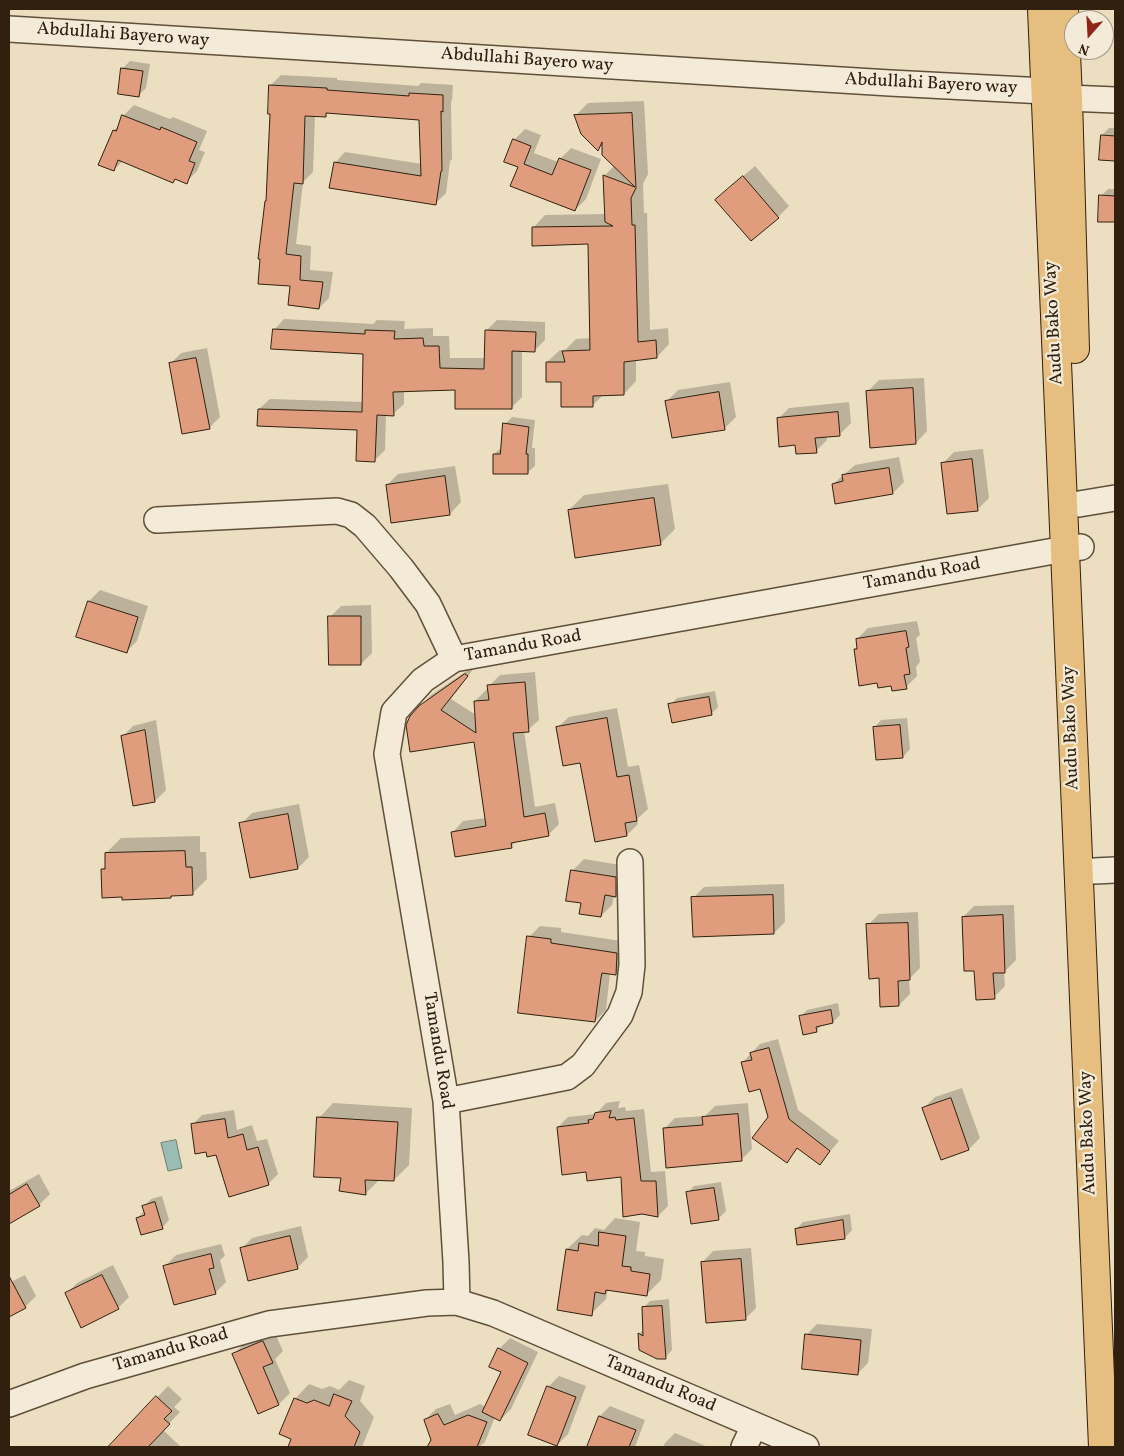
<!DOCTYPE html>
<style>
body{margin:0}
#map{position:relative;width:1124px;height:1456px;overflow:hidden;background:#ecdec1;font-family:Vollkorn,serif}
canvas{display:block}
.frame{position:absolute;inset:0;border:10px solid #30200d;pointer-events:none}
.north{position:absolute;left:1064px;top:10px;width:50px;height:50px;box-sizing:border-box;background:#f3ead7;border:1px solid #a59986;border-radius:50%;rotate:199deg;font-size:14px;font-weight:700;line-height:20px;text-align:center;color:#30200d}
.north::after{content:'';display:block;margin:auto;width:18px;height:22px;background:#8f2418;clip-path:polygon(50% 0,100% 100%,50% 72%,0 100%)}
</style>
<div id="map">
<canvas width="1124" height="1456"></canvas>
<div class="frame"></div>
<div class="north">N</div>
</div>
<script>
const ctx = document.querySelector('canvas').getContext('2d');
ctx.lineJoin = 'round';
function paint(path, color) { ctx.fillStyle = color; ctx.fill(path, 'evenodd'); }
function stroke(path, color, width, dash) { ctx.strokeStyle = color; ctx.lineWidth = width; ctx.lineCap = dash ? 'butt' : 'round'; ctx.setLineDash(dash || []); ctx.stroke(path); }
function write(font, color, halo, rows, align = 'center') {
  ctx.font = font + ' Vollkorn,serif'; ctx.lineWidth = 4.5; ctx.setLineDash([]); ctx.textBaseline = 'middle'; ctx.strokeStyle = halo; ctx.fillStyle = color; for (const [text, x, y, turn = 0] of rows) {
    ctx.save(); ctx.translate(x, y); ctx.rotate((+turn || 0) * Math.PI / 180); ctx.textAlign = isNaN(turn) ? turn : align; if (halo) ctx.strokeText(text, 0, 0); ctx.fillText(text, 0, 0); ctx.restore();
  }
}
const water = new Path2D(`
 M176,1140L182,1168L168,1171L161,1143Z`);
paint(water, '#99bcb4');
stroke(water, '#6f7e71', 1);
paint(new Path2D(`
 M130,61L150,64L146,88L139,95L122,69Z
 M281,75L337,78V80L418,86L421,83L453,85L452,100L451,102L452,159L450,161L446,193L435,204L335,163L345,152L422,164L421,119L329,112L325,116L315,115L313,172L303,182L296,244L311,246L310,270L333,272L329,298L319,308L292,284L266,201L268,199L271,113L270,86Z
 M644,101L648,174L643,184L644,213H647L650,330L668,328L669,344L657,357L636,359V381L624,394H604L593,405L562,380L547,362L560,350H565L576,339L591,338L589,243L533,228L545,215L606,214L604,176L615,165L603,145L598,149L575,116L588,103Z
 M134,105L170,119L173,117L207,131L199,150L205,152L197,171L186,182L123,161L113,170L100,164L114,130L120,125L123,116Z
 M1109,128H1115V159L1100,158L1102,135Z
 M525,129L541,135L534,153L558,162L560,159L571,148L601,159L586,199L575,210L519,167L514,140Z
 M755,166L789,206L778,217L728,189Z
 M1108,189H1115V221L1099,220L1101,196Z
 M284,319L373,324L377,320L405,321L404,329L433,328V336H449L450,358H486L487,330L497,320L545,322V340L534,351L522,350V397L511,408L457,389L404,390V404L393,414H386L385,450L374,461L359,428L259,409L270,399L363,402L364,353L274,330Z
 M207,348L220,417L209,428L170,364L181,353Z
 M924,378L927,431L916,443L868,391L879,380Z
 M730,382L736,417L725,428L667,401L678,390Z
 M849,402L851,423L840,434L826,436L827,440L816,451L796,444L778,419L789,408Z
 M512,417L535,420L532,448H535V466L527,473L494,454L502,447L505,424Z
 M983,449L989,498L978,509L943,463L954,452Z
 M899,457L904,482L893,493L833,484L855,465Z
 M455,466L461,502L450,514L387,485L398,474Z
 M668,484L675,529L660,544L569,510L584,495Z
 M100,590L148,606L137,641L126,652L89,601Z
 M371,605L372,653L361,664L330,617L341,606Z
 M917,621L920,635L916,638L920,662L916,667L917,676L906,687L878,682L855,650L858,647L857,639L868,628Z
 M477,664L451,699L476,715L475,701L486,690H489V686L500,675L535,672L539,720L528,730L524,731L535,807L555,803L559,824L548,835L517,840L511,847L453,832L463,821L486,818L475,741L420,707L431,695Z
 M715,691L718,707L711,714L670,705L677,698Z
 M617,708L628,767L639,765L648,809L637,819L638,824L627,835L596,840L581,762L557,728L569,717Z
 M907,718L910,749L903,757L874,728L881,720Z
 M156,720L166,790L155,801L134,804L122,737L133,726Z
 M299,804L309,857L298,868L241,824L252,813Z
 M200,836V852H206L207,879L192,894H174L171,897L123,896L102,869L107,865L106,853L121,838Z
 M584,859L626,866L627,885L616,896H614L612,905L601,916L583,902L573,870Z
 M784,884L785,922L774,933L693,898L704,887Z
 M1014,905L1016,960L1004,972L1005,986L994,997L976,970L963,917L974,906Z
 M918,912L920,968L909,979L910,994L899,1005L880,977L868,925L879,914Z
 M540,926L561,928V932L628,942L627,963L616,974L610,973L606,1010L595,1021L529,937Z
 M838,1003L840,1015L833,1022L823,1024L816,1031L800,1017L807,1010Z
 M778,1039L798,1110L839,1141L820,1163L799,1147L787,1161L769,1117L761,1087L742,1063L760,1044Z
 M962,1088L980,1138L969,1149L942,1159L924,1108L935,1097Z
 M620,1101L618,1108L625,1107L626,1111L644,1109L651,1172L665,1171L668,1206L658,1216L622,1176L588,1171L558,1127L568,1117L596,1114L606,1103Z
 M333,1103L412,1108L409,1165L394,1180L380,1179L366,1193L342,1177L319,1118Z
 M748,1103L752,1149L741,1160L664,1129L675,1118L705,1116L715,1106Z
 M234,1110L237,1130L252,1125L257,1141L267,1139L278,1174L268,1184L217,1154L207,1151L192,1125L202,1115Z
 M39,1174L50,1194L39,1205L9,1223V1191Z
 M721,1182L726,1211L718,1219L687,1193L694,1186Z
 M162,1196L169,1220L162,1228L137,1218L144,1211V1207L151,1199Z
 M850,1214L852,1230L845,1238L796,1229L803,1222Z
 M615,1218L640,1222L636,1251L645,1252V1256L664,1259L661,1280L646,1295L608,1289L606,1299L591,1314L567,1249L582,1235L588,1236L595,1228L604,1230Z
 M301,1226L308,1257L297,1268L241,1249L252,1238Z
 M221,1244L225,1256L220,1260L226,1282L215,1293L165,1266L176,1255Z
 M751,1248L756,1308L745,1319L702,1263L713,1251Z
 M113,1265L129,1297L118,1308L66,1294L77,1283Z
 M25,1275L36,1296L25,1307L9,1315V1283Z
 M669,1299L672,1350L665,1358L640,1350L639,1334L644,1329L643,1308L650,1301Z
 M817,1324L872,1329L868,1363L857,1374L806,1335Z
 M274,1331L283,1351L275,1359L290,1393L279,1404L234,1354L245,1343Z
 M510,1338L538,1352L511,1409L500,1420L495,1417L485,1442L479,1447H429L432,1440L425,1420L436,1409L450,1404L455,1415L480,1404L486,1407L502,1372L499,1349Z
 M559,1376L586,1386L568,1434L557,1445L548,1387Z
 M349,1380L365,1386L360,1401L374,1417L362,1447H290L293,1438L295,1399L309,1384L322,1389L330,1386L339,1390Z
 M168,1386L182,1399L174,1407L180,1412L163,1430L181,1447H117L113,1444Z
 M610,1406L645,1420L635,1447H588L600,1416Z
 M675,1433L708,1447H663L665,1443Z`), '#0003');
const building = new Path2D(`
 M121,68L143,71L139,97L118,94Z
 M269,85L327,88V90L409,96V93L443,95V112L441,111L442,171H441L436,205L329,188L334,162L421,176L419,120L326,113V117L305,116L303,184L294,183L286,254L301,256L300,280L323,282L319,309L288,305L290,286L258,284L260,259H258L265,201H266L270,114H268Z
 M632,113L636,188L631,198L632,225H635L638,342L656,340L657,358L624,362V395L593,396V407H561V382H546V362H565L562,351L590,350L588,244L532,246V227L613,226L605,222L603,175L635,187L602,155V142L598,151L581,134L574,115Z
 M122,115L160,130L161,127L197,142L189,161L195,163L187,184L175,179L173,183L118,160L114,171L98,165L113,130L116,131Z
 M1101,135L1115,136V161L1099,160Z
 M513,139L531,146L524,164L552,175L559,158L591,170L575,211L510,186L518,167L504,162Z
 M743,176L779,218L751,241L715,200Z
 M1099,195L1115,196V222H1098Z
 M273,329L365,334V330L395,331L394,339L423,338L424,346H439L440,368L484,369L485,330L536,332L535,352L512,351V409H455V390L393,392L394,416L377,415L375,462L356,461L357,430L257,426L258,409L362,412L363,354L271,349Z
 M196,358L210,429L182,434L169,363Z
 M913,388L916,444L870,448L866,391Z
 M719,392L725,430L672,438L665,401Z
 M838,412L840,436L815,438L817,453L796,454L795,445L779,447L777,418Z
 M503,423L529,427L526,454H528V474H493V454H500Z
 M972,459L978,511L947,514L941,463Z
 M889,468L893,494L835,504L832,484L843,481L842,475Z
 M445,476L450,515L391,523L386,485Z
 M654,498L661,545L575,558L568,510Z
 M88,601L138,617L127,653L76,637Z
 M328,616H361V665H329Z
 M906,631L909,647L906,648L910,674L904,675L907,689L892,691L891,686L878,688L877,683L859,686L854,649H857L856,639Z
 M465,674L468,676L441,710L476,733L474,701L489,700L487,685L525,682L529,732L513,733L524,817L545,813L549,836L511,843L512,848L455,857L451,832L486,826L474,742L410,752L406,725L410,716L419,706Z
 M709,697L712,715L672,723L668,704Z
 M607,718L617,777L629,775L637,821L625,823L627,836L595,842L580,763L563,766L556,727Z
 M900,725L903,758L876,760L873,727Z
 M145,730L155,802L133,806L121,736Z
 M288,814L298,869L250,878L239,823Z
 M185,851L186,867H192L193,895L171,896V898L122,900V897L102,898L101,869H105V853Z
 M571,870L616,877V897L605,895L601,917L579,914L581,903L566,901Z
 M773,895L774,934L693,937L691,897Z
 M1003,915L1005,973H993L995,999L976,1000L974,971H964L962,917Z
 M908,923L910,980L898,981L899,1006L880,1007L879,978L869,979L866,924Z
 M527,936L551,939V943L617,953L616,975L602,973L601,978L595,1022L518,1013Z
 M831,1010L833,1023L816,1027L817,1032L803,1035L799,1016Z
 M769,1048L789,1119L830,1151L820,1165L797,1148L787,1163L752,1138L768,1117L760,1089L749,1092L741,1062L752,1060L750,1053Z
 M951,1098L969,1150L941,1160L922,1108Z
 M611,1111L609,1118L615,1117L616,1120L634,1118L641,1181H656L658,1217L642,1214L623,1217L621,1177L587,1181L586,1172L562,1175L557,1127L589,1123L588,1120L593,1119L595,1113Z
 M738,1114L742,1161L666,1168L663,1128L703,1125L702,1117Z
 M317,1117L398,1122L394,1181L365,1180L366,1195L339,1191L341,1178L314,1177Z
 M225,1119L228,1138L243,1134L247,1150L258,1147L269,1185L229,1197L216,1155L207,1157L206,1152L195,1154L191,1124Z
 M27,1184L40,1206L9,1224V1195Z
 M714,1188L719,1220L691,1224L686,1192Z
 M155,1202L163,1229L141,1235L136,1218L145,1215L142,1206Z
 M843,1220L845,1239L797,1245L795,1229Z
 M599,1232L626,1236L622,1266L631,1267V1271L650,1274L647,1296L606,1290L605,1294L595,1292L592,1316L557,1310L566,1249L578,1251L579,1243L598,1246Z
 M290,1236L298,1269L248,1281L240,1248Z
 M211,1254L214,1268L209,1269L216,1294L174,1305L163,1266Z
 M741,1259L746,1320L706,1323L701,1262Z
 M102,1275L119,1309L81,1328L65,1293Z
 M9,1276L26,1308L9,1317Z
 M662,1306L666,1359H657L639,1350L638,1333L643,1336L642,1307Z
 M805,1334L861,1340L858,1375L802,1369Z
 M263,1341L273,1363L263,1367L279,1405L258,1414L232,1354Z
 M498,1348L528,1363L500,1421L482,1412L501,1372L489,1367Z
 M547,1386L576,1397L557,1446L528,1435Z
 M334,1394L352,1401L345,1416L360,1432L354,1447H288L291,1439L279,1434L294,1398L307,1403L314,1400L329,1406Z
 M156,1396L172,1411L164,1419L170,1424L148,1447H108Z
 M438,1414L444,1425L468,1415L487,1422L477,1447H427L431,1440L424,1420Z
 M599,1416L636,1430L629,1447H587Z`);
paint(building, '#df9d7e');
stroke(building, '#30200d', 1);
const minor = new Path2D(`
 M9,29L890,83L1045,91
 M1068,98L1115,100
 M1079,504L1115,498
 M157,520L337,511L351,515L365,526L401,568L428,604L454,659
 M1094,871L1115,870
 M446,1101L567,1077L583,1065L620,1015L629,992L632,965L630,862
 M9,1404L85,1376L269,1324L427,1303L457,1302
 M744,1447L754,1426
 M806,1447L493,1313L457,1302L456,1262L446,1101L387,754L394,712L423,680L454,659L1065,549L1081,547`);
const major = new Path2D(`
 M1042,9L1103,1447
 M1064,9L1068,98L1075,349`);
stroke(minor, '#5f503a', 28);
stroke(major, '#30200d', 30);
stroke(minor, '#f3ead7', 25);
stroke(major, '#e6bf80', 28);
write('18px', '#30200d', '#f3ead7', [
 ["Abdullahi Bayero way",123,36,4],
 ["Abdullahi Bayero way",527,61,4],
 ["Abdullahi Bayero way",931,85,3],
 ["Audu Bako Way",1055,323,-93],
 ["Tamandu Road",922,575,-10],
 ["Tamandu Road",523,647,-10],
 ["Audu Bako Way",1072,728,-92],
 ["Tamandu Road",437,1051,81],
 ["Audu Bako Way",1089,1133,-92],
 ["Tamandu Road",171,1351,-16],
 ["Tamandu Road",660,1385,23]
]);
</script>
